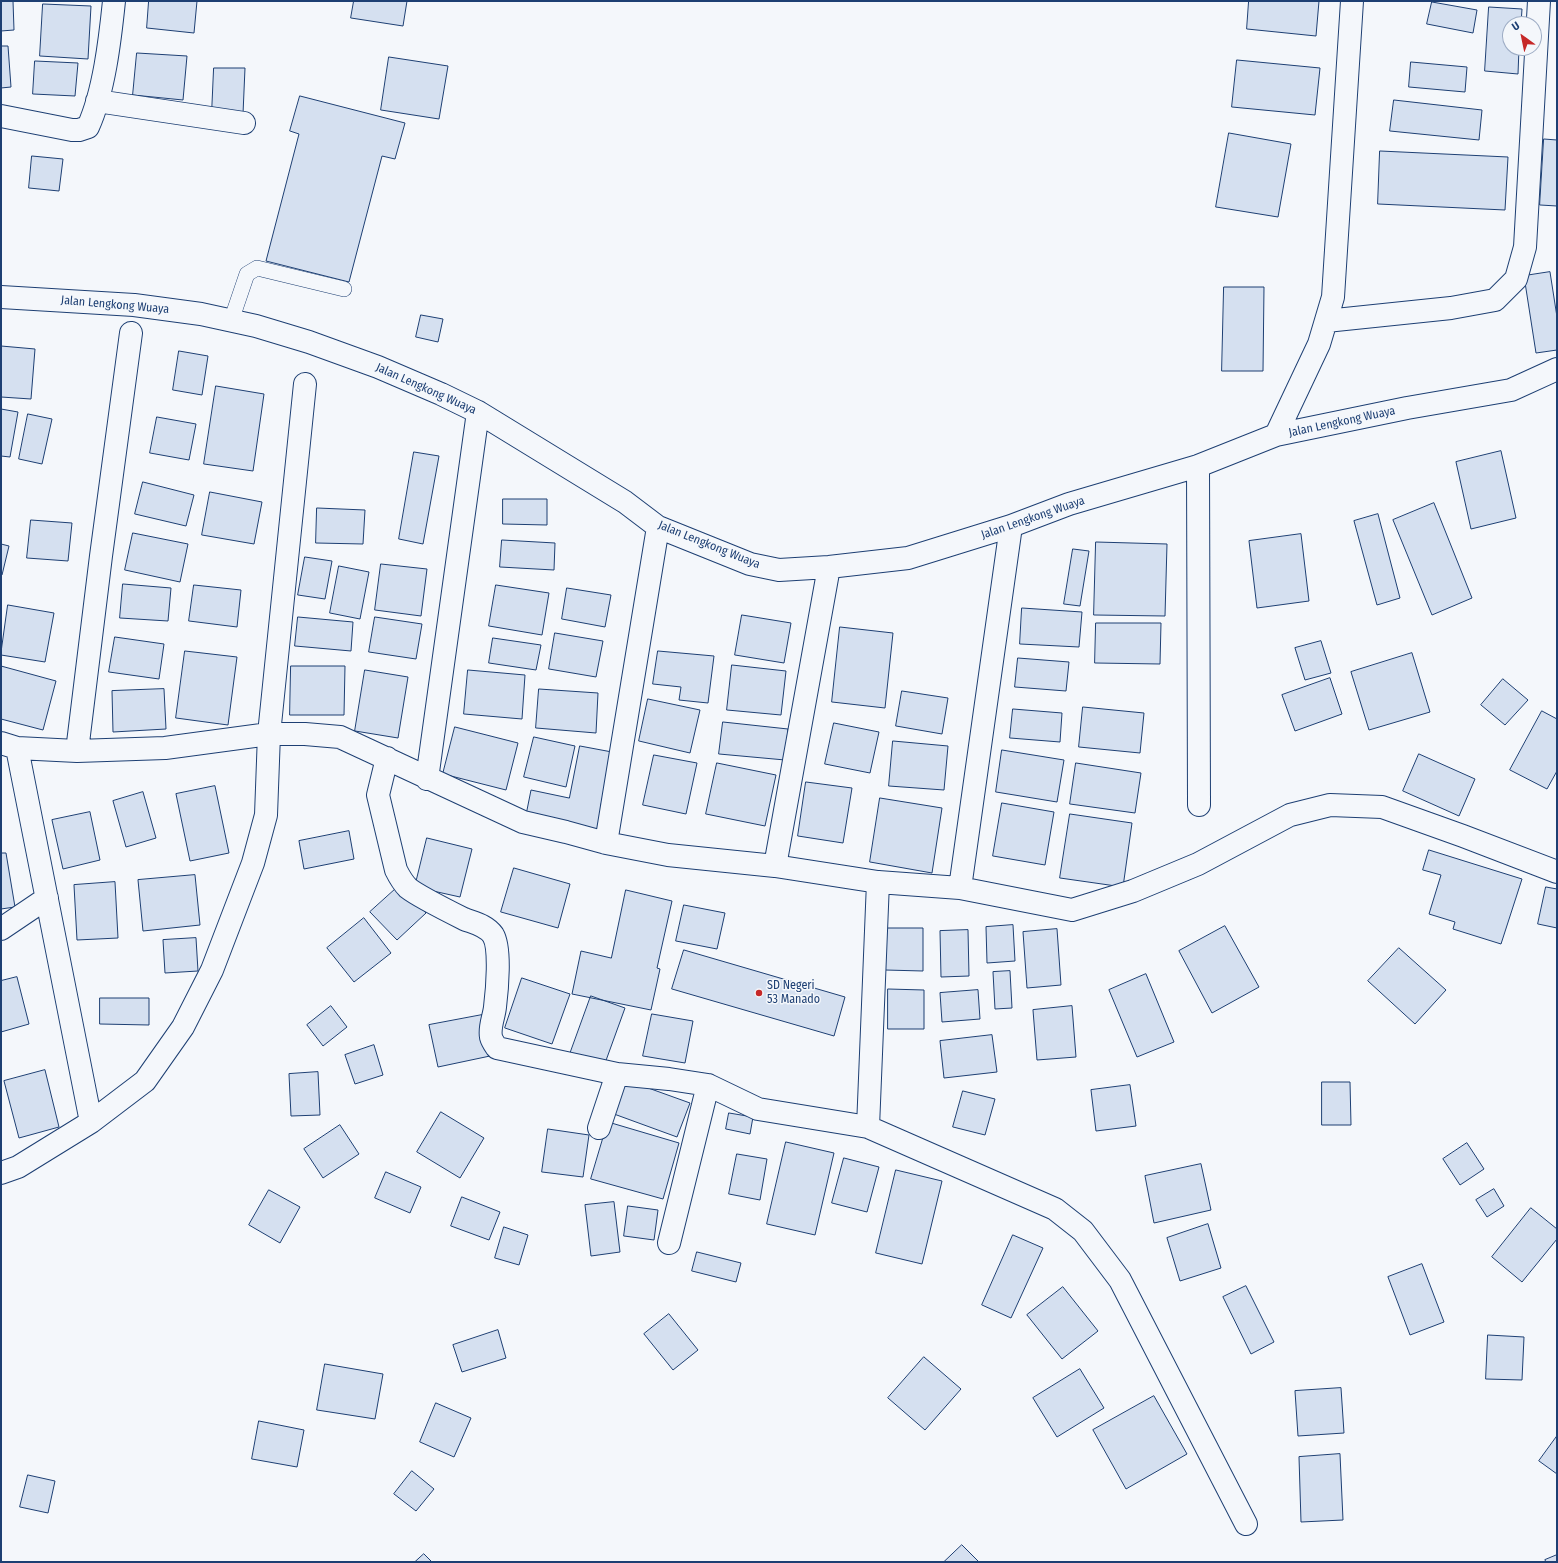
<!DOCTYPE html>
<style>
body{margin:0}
#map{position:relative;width:1558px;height:1563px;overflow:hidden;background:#f4f7fb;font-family:"Fira Sans Condensed",sans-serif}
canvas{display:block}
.frame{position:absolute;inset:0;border:2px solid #1d3f73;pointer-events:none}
.north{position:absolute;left:1502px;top:16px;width:40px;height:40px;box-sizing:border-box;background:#f4f7fb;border:1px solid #9eadc5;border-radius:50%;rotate:327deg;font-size:11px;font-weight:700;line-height:16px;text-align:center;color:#1d3f73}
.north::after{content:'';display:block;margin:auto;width:14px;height:18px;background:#c62828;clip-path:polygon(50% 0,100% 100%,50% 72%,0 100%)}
</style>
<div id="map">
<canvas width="1558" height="1563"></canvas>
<div class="frame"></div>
<div class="north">U</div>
</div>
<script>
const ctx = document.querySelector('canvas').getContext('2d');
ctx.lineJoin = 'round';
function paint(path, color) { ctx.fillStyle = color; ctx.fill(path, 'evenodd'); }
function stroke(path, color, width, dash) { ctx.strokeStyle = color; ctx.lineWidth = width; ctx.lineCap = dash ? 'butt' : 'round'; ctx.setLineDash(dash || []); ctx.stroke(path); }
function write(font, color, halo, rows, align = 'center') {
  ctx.font = font + ' "Fira Sans Condensed",sans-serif'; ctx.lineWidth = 3; ctx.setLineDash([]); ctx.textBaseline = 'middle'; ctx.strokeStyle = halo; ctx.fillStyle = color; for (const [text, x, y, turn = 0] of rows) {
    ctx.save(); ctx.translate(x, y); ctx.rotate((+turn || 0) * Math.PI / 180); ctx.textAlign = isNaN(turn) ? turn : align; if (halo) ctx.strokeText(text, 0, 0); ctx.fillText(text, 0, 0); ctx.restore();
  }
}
const building = new Path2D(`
 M1,1H13L14,30L1,31Z
 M149,1H197L194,33L147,28Z
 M354,1H407L403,26L351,18Z
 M1249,1H1319L1316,36L1247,29Z
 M1432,2L1477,10L1473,33L1427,24Z
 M43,4L91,6L88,59L40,56Z
 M1489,7L1522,9L1521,24H1510V48H1519L1518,74L1485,71Z
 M1,46H8L11,87L1,88Z
 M137,53L187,56L183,100L133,95Z
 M389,57L448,66L439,119L381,110Z
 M1237,60L1320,68L1315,115L1232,107Z
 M35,61L78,63L75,96L33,94Z
 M1411,62L1467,67L1465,92L1409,87Z
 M214,68H245L243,114L212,113Z
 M300,96L405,123L395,159L382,156L349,282L266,261L299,134L290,131Z
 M1394,100L1482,110L1479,140L1390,131Z
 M1229,133L1291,144L1278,217L1216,207Z
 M1544,139L1557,140V206L1540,205Z
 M1380,151L1508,157L1505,210L1378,204Z
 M32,156L63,159L59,191L29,188Z
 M1550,272L1557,317V350L1536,353L1524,276Z
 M1224,287H1264L1263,371H1222Z
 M421,315L443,319L438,342L416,337Z
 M1,346L35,349L31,399L1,397Z
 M179,351L208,356L202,395L173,390Z
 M216,386L264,394L253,471L204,464Z
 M1,409L18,412L10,457L1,456Z
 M28,414L52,419L42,464L19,459Z
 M157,417L196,424L189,460L150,453Z
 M1501,451L1516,518L1471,529L1456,462Z
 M414,452L439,456L423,544L399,539Z
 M143,482L194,495L186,526L135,514Z
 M210,492L262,502L254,544L202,535Z
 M503,499H547V525L503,524Z
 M1434,503L1472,598L1432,615L1393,520Z
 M317,508L365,510L363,544L316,543Z
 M1378,514L1400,598L1377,605L1354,521Z
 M31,520L72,523L68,561L27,558Z
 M133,533L188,544L180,582L125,570Z
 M1301,534L1309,601L1257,608L1249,541Z
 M502,540L555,543L554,570L500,567Z
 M1096,542L1167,544L1165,616L1094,615Z
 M1,544L9,546L2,575L1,574Z
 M1073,549L1089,551L1080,606L1064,604Z
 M305,557L332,561L325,599L298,595Z
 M381,564L427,569L421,616L375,610Z
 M339,566L369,572L360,619L330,613Z
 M123,584L171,588L168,621L120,618Z
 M194,585L241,590L237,627L189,621Z
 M496,585L549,593L542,635L489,626Z
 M567,588L611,595L605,627L562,619Z
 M8,605L54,613L45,662L1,655Z
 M1022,608L1082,612L1079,647L1020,644Z
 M742,615L791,623L784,663L735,655Z
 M298,617L353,622L351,651L295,646Z
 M375,617L422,624L416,659L369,652Z
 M1096,623H1161L1160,664L1095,663Z
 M840,627L893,633L885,708L832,702Z
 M555,633L603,641L596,677L549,669Z
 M115,637L164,644L159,679L109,672Z
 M493,638L541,645L536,670L489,663Z
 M1321,641L1331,673L1305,680L1295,648Z
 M185,651L237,657L228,725L176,718Z
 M658,651L714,656L708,703L679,700L681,687L653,684Z
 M1412,653L1430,712L1369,730L1351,672Z
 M1018,658L1069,662L1066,691L1015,687Z
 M732,665L786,671L781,715L727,710Z
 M1,666L56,681L43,730L1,719Z
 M291,666H345L344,715H290Z
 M365,670L408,677L398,738L355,731Z
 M468,670L525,675L522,719L464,714Z
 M1330,678L1342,714L1295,731L1282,695Z
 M1503,679L1528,700L1505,725L1481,705Z
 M164,689L166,729L113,732L112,691Z
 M539,689L598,693L596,733L536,728Z
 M902,691L948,698L942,734L896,726Z
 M648,699L700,710L690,753L639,741Z
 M1083,707L1144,713L1140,753L1079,747Z
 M1013,709L1062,713L1060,742L1010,738Z
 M1542,711L1557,719V771L1547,789L1510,770Z
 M723,722L788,729L785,760L719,754Z
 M834,723L879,732L870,773L825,764Z
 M455,727L518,743L506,790L443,774Z
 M534,737L575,746L566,787L524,777Z
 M893,741L948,746L944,790L889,786Z
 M580,746L612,752L601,805H605L599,830L526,815L531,790L569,798Z
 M1002,750L1064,760L1057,802L996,792Z
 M1419,754L1475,779L1459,816L1403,791Z
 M654,755L697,763L686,814L643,805Z
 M717,763L776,775L765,826L706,814Z
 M1076,763L1141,773L1135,813L1070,804Z
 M806,782L852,788L843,843L798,836Z
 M215,786L229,853L190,861L176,794Z
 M143,792L156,838L126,847L113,801Z
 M880,798L942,808L932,873L870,862Z
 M1002,803L1054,812L1045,865L993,856Z
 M90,812L100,860L63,869L52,820Z
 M1070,814L1132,823L1123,887L1060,878Z
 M349,831L354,859L304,869L299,841Z
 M427,838L472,849L460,897L415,887Z
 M1429,850L1522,879L1501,944L1453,929L1455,922L1429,914L1441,875L1423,870Z
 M1,853H6L15,907L1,909Z
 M514,868L570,884L558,928L501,912Z
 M195,875L200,925L143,931L138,880Z
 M115,882L118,938L77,940L74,885Z
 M400,885L426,913L397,940L370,912Z
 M1546,887L1557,889V928L1538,924Z
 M626,890L672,901L657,968L660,969L651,1010L572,994L581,951L611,958Z
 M684,905L725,913L717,949L676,941Z
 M364,918L391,953L354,982L327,948Z
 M1013,925L1015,961L987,963L986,927Z
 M1225,926L1259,987L1212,1013L1179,951Z
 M886,928H923V971L885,970Z
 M1057,929L1061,985L1027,988L1023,932Z
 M968,930L969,976L941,977L940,931Z
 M196,938L198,971L165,973L163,940Z
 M1399,948L1446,990L1415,1024L1368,981Z
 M684,950L845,997L834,1036L672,989Z
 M1010,971L1012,1008L995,1009L993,972Z
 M1146,974L1174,1042L1137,1057L1109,990Z
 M17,977L29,1024L1,1032V981Z
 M522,978L570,994L552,1044L505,1028Z
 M888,989L924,990V1029H888Z
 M978,990L980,1019L942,1022L940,993Z
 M591,996L625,1008L604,1066L570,1054Z
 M100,998H149V1025L100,1024Z
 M331,1006L347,1027L323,1046L307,1025Z
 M1072,1006L1076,1057L1037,1060L1033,1010Z
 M652,1014L693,1021L685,1063L643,1056Z
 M482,1015L490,1056L438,1067L429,1025Z
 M992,1035L997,1072L944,1078L940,1041Z
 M374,1045L383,1075L355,1084L345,1055Z
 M45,1070L59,1127L19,1138L4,1081Z
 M318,1072L320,1115L291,1116L289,1074Z
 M626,1080L690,1103L677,1137L614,1114Z
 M1322,1082H1350L1351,1125H1322Z
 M1130,1085L1136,1126L1096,1131L1091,1090Z
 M963,1091L995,1099L985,1135L953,1127Z
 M441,1112L484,1138L460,1178L417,1152Z
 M729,1113L753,1117L750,1134L726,1129Z
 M608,1122L679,1143L663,1199L591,1179Z
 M340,1125L359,1154L323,1178L304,1149Z
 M548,1129L589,1135L583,1177L542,1172Z
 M786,1142L834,1153L815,1235L767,1224Z
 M1467,1143L1484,1169L1460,1185L1443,1159Z
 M737,1154L767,1159L760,1200L729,1194Z
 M844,1158L879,1167L867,1212L832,1203Z
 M1201,1164L1211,1210L1154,1223L1145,1176Z
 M896,1170L942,1181L922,1264L876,1253Z
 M386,1172L421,1187L410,1213L375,1198Z
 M1494,1189L1504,1206L1487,1217L1476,1200Z
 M269,1190L300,1207L280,1243L249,1225Z
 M462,1197L500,1212L489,1240L451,1226Z
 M614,1202L620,1252L591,1256L585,1205Z
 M628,1206L658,1210L654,1240L624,1236Z
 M1531,1208L1557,1229V1239L1522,1282L1492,1257Z
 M1208,1224L1221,1268L1180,1281L1167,1238Z
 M504,1227L528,1235L519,1265L495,1258Z
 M1013,1235L1043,1248L1011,1318L982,1305Z
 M697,1252L741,1263L736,1282L692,1271Z
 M1422,1264L1444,1322L1410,1335L1388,1277Z
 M1246,1286L1274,1342L1251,1354L1223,1297Z
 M1063,1287L1098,1331L1062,1359L1027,1315Z
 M669,1314L698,1350L673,1370L644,1334Z
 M498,1330L506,1358L462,1372L453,1345Z
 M1488,1335L1524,1337L1522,1380L1486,1379Z
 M924,1357L961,1389L925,1430L888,1398Z
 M325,1364L383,1374L375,1419L317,1410Z
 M1080,1369L1104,1408L1057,1437L1033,1398Z
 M1341,1388L1344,1433L1298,1436L1295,1391Z
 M1154,1396L1187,1454L1126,1489L1093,1430Z
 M436,1403L471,1418L454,1457L420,1442Z
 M259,1421L304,1430L297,1467L252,1459Z
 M1557,1436V1474L1539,1461Z
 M1340,1454L1343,1520L1301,1522L1299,1457Z
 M412,1471L434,1489L416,1511L394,1494Z
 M28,1475L55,1481L48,1513L20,1507Z
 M962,1545L979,1562H944Z
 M424,1554L432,1562H415Z
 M1557,1555V1562H1546L1545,1560Z`);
paint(building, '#d5e0f0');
stroke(building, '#1d3f73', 1);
const lane = new Path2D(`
 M231,321L247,274L257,268L344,289`);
const street = new Path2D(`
 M97,101L244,123
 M1,116L72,130H79L88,127C104,92 110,40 114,1
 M1,297L134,305L201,314L256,326L309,342L378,367L441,394L478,412L625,502L658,527L750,564L779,570L829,567L908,558L1011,526L1069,504L1198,466L1276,435L1407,408L1511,390L1557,369
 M1326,321L1451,308L1495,300L1516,279L1525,247L1539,1
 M1276,435L1319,344L1333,297L1352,1
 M1198,466L1199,805
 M1,743L17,748L77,751L165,748L269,734H305L340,737L523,822L566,832L606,843L668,855L775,866L878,882L960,888L1072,910L1133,891L1198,864L1290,815L1330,805L1382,807L1463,836L1557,872
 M17,748L91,1122
 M77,751L101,556L131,333
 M387,758L378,795L396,870C399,876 403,883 408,888C418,896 452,913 464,919C474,923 486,925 493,935C501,948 497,991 495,1007C494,1017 489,1027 491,1037C492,1041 495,1045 497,1048L617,1074
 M427,779L478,412
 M606,843L658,527
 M775,866L829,567
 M878,882L868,1127L1055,1209L1083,1231L1120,1280L1246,1524
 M960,888L1011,526
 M1,929L47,898
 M599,1128L617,1074L669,1079L708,1085L758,1109L868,1127
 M1,1173L18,1167L91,1122L145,1081L183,1027L212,970L253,863L266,815L269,734L305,384
 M669,1243L708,1085`);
stroke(lane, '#1d3f73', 16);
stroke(street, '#1d3f73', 24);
stroke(lane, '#f4f7fb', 15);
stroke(street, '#f4f7fb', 22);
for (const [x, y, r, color] of [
 [759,993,4,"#c62828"]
]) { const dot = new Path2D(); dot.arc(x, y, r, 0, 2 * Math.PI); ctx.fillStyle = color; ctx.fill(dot); stroke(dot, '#f4f7fb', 1.5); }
write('12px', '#1d3f73', '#f4f7fb', [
 ["Jalan Lengkong Wuaya",115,305,5],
 ["Jalan Lengkong Wuaya",426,389,24],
 ["Jalan Lengkong Wuaya",1342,422,-12],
 ["Jalan Lengkong Wuaya",1033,518,-19],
 ["Jalan Lengkong Wuaya",709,545,22]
]);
write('12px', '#1d3f73', '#f4f7fb', [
 ["SD Negeri",767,986],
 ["53 Manado",767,1000]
], 'left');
</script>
